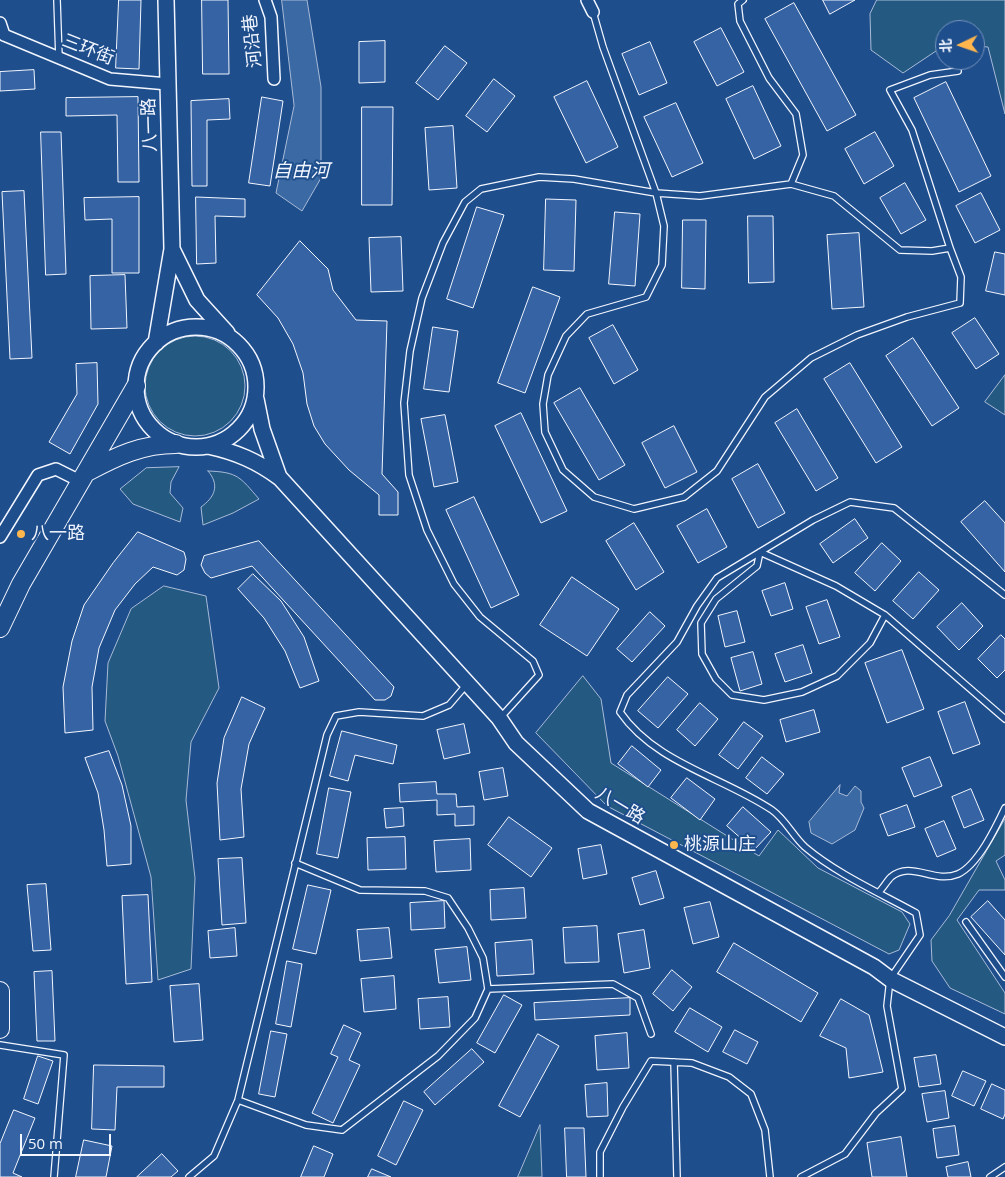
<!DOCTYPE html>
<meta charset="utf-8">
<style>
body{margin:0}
#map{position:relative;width:1005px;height:1177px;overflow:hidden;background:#1f4e8c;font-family:"Open Sans","Noto Sans SC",sans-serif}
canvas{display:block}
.north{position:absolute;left:935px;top:20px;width:50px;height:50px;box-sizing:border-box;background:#1f4e8c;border:1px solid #7391ba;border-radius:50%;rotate:267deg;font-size:14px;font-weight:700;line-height:20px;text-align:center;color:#f2f6ff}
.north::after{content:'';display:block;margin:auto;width:18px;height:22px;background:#ffb74d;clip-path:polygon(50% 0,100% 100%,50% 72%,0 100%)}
.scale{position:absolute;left:20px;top:1134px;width:91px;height:22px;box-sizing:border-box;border:2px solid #f2f6ff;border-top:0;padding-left:6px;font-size:15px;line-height:18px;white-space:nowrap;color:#f2f6ff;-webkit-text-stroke:4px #1f4e8c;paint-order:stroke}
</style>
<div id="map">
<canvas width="1005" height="1177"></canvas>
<div class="north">北</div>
<div class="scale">50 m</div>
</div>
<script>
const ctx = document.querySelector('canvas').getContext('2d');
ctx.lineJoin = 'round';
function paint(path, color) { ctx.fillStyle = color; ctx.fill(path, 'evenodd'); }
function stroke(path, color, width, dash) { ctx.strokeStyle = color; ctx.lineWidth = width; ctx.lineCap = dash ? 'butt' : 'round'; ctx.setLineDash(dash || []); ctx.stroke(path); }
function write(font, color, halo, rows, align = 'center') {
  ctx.font = font + ' "Open Sans","Noto Sans SC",sans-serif'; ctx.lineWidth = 4; ctx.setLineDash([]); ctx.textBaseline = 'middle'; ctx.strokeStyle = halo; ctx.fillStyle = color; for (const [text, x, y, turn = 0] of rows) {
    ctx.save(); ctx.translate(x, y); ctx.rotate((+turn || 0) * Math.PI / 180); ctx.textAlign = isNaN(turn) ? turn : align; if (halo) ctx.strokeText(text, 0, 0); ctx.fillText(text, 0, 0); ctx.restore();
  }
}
const green = new Path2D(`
 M877,0H1005V114L988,47L975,46V30H945V45L903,73L871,50L870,14Z
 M145 386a50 50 0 1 1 100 0a50 50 0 1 1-100 0Z
 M1005,375V415L985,402Z
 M179,467L171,482L170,493L183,508L180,522L133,504L120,489L146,468Z
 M208,471C238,472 240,477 259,499L233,513L203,525L201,507C215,497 220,485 208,471Z
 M164,586L206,596L219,688L191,742L186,800L195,878L191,969L158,980L151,877L118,756L105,721L108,663L131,609Z
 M583,676L601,699L611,763L759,856L778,830L818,868L902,912L910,924L899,950L889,954L607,806L536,733Z
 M1005,819V855L996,861L1005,880V890H979L957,920L1005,993V1014L950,988L932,961L931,940L949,916Z
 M540,1125L542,1177H518Z`);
paint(green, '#245a82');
stroke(green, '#a8bbd7', 1);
const water = new Path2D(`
 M282,0H307L321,87V178L302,211L276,193L294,106Z
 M840,785L839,793L847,796L855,786L861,791V802L864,808L855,830L832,844L811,833L809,822Z`);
paint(water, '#3b69a3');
stroke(water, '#a8bbd7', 1);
const building = new Path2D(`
 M119,0H141L139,69L116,68Z
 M202,0H228L229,74H203Z
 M823,0H855L830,14Z
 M794,3L856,115L827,131L765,19Z
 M721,28L744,72L717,86L694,42Z
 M385,41V82L359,83V42Z
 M650,42L667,83L639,95L622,54Z
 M445,46L467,63L438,100L416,83Z
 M34,70L35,89L0,91V72Z
 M494,79L515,96L487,132L466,116Z
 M587,81L618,147L586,163L554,97Z
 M946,82L991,176L959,192L914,98Z
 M753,86L781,146L754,159L726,99Z
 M138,97L139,182H118L117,115L66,116V98Z
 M262,97L283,101L270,186L249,183Z
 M229,99L230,119L207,120V186H192L191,101Z
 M676,103L703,163L672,177L644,117Z
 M362,107H393L392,205H362Z
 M453,126L457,188L429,190L425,128Z
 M41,132H61L66,274L46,275Z
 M875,132L894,166L864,184L845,149Z
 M905,183L926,220L901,234L880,198Z
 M24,191L32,358L10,359L2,192Z
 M981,193L1000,230L975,243L956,206Z
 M139,197V273H112V219L85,220L84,198Z
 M196,197L245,199V217L215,216L216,263L197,264Z
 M546,199L576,200L574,271L544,270Z
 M477,207L504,215L473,308L447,299Z
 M615,212L640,214L635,286L609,284Z
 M748,216H773L774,282L749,283Z
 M683,220H706L705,289L682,288Z
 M859,233L864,307L832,309L827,235Z
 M401,237L403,291L371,292L369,238Z
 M300,241L328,269L333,290L356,320L387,321L382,474L398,492V515H379V495L349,470L325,444L314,426L307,404L303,373L293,344L278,318L257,295Z
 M995,252L1005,254V295L986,291Z
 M125,275L127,328L91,329L90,276Z
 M533,287L560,297L525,393L498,383Z
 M975,318L999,354L976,369L952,333Z
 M613,325L638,370L614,384L589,338Z
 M433,327L458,331L449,392L424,389Z
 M913,338L959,408L932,426L886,356Z
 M97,363L98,404L70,454L49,442L77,394L76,364Z
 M850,363L902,447L876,463L824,379Z
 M580,388L625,465L599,480L554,403Z
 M797,409L838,478L816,491L775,423Z
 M521,413L567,511L541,523L495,426Z
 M445,415L458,482L434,487L421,419Z
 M674,426L697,472L665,488L642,443Z
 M758,464L785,513L758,528L732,479Z
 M474,497L519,595L491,608L446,510Z
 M985,501L1005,523V572L961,522Z
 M707,509L727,547L698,563L677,526Z
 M855,519L868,538L833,563L820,544Z
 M634,523L664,572L636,590L606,541Z
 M138,532L184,552L186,559L184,570L177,575L153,567L135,584L115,610L99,648L92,687L93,730L65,733L63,687L72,641L84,605L113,563Z
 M259,541L394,687L391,696L385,700H375L252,566L211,578L205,573L201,565L204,556Z
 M882,543L901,561L875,591L855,573Z
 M919,572L939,590L913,619L893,601Z
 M253,574L281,601L304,637L319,681L300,688L285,651L264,618L238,589Z
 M572,577L619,609L587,656L540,625Z
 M785,583L793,609L771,616L762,591Z
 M827,600L840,637L819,644L806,607Z
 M962,603L983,626L959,650L937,627Z
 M737,611L745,642L725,647L718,616Z
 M650,612L665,626L632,662L617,649Z
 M1001,635L1005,639V670L997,678L978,659Z
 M803,645L812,673L785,682L775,654Z
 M902,650L924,709L887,723L865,663Z
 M753,652L762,684L740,691L731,658Z
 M668,677L688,694L658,728L638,711Z
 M242,697L265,708L249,744L241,789L244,837L220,840L217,783L224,738Z
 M965,702L980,744L953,754L938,712Z
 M700,703L718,719L695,746L677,730Z
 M814,710L820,732L786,742L780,720Z
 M744,722L763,736L738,769L719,755Z
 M464,724L470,753L444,759L437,730Z
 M342,731L397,745L393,764L355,755L348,781L330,776Z
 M632,746L661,770L648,787L618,764Z
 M109,751L122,785L131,826V864L107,866L104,830L98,793L85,758Z
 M762,757L784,774L767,794L746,778Z
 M930,757L942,786L914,797L902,768Z
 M503,768L508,796L484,800L479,772Z
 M687,778L715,799L700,820L671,798Z
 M436,782L437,794H456L457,807L474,806V825L455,826V814L437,815V800L400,802L399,784Z
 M329,788L351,792L338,858L317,854Z
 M971,789L984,820L964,828L952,797Z
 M907,805L915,827L888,836L880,815Z
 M743,807L771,832L754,850L727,826Z
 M403,808L404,826L386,828L384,809Z
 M509,817L552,848L531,877L488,845Z
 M944,821L956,849L937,857L925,829Z
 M405,837L406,869L368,870L367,838Z
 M470,839L471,870L436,872L434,841Z
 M601,845L607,874L583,879L578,849Z
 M242,858L246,923L222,925L218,859Z
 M656,871L664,898L640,905L632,878Z
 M46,884L51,950L33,951L27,885Z
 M308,885L331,890L316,954L293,949Z
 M524,888L526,918L491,920L490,890Z
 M148,895L152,982L126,984L122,896Z
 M444,901L445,928L411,930L410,903Z
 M988,901L1005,920V955L971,917Z
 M710,902L719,937L693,944L684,908Z
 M597,926L599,962L565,963L563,928Z
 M235,928L237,956L210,958L208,931Z
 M389,928L392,958L360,961L357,930Z
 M644,930L650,968L624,973L618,934Z
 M532,940L534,974L497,976L495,943Z
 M734,943L818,993L801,1022L717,972Z
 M467,947L471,980L439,983L435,950Z
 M287,961L302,964L291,1027L276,1024Z
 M672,970L692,987L673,1011L653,994Z
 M52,971L55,1041H37L34,972Z
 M394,976L396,1009L364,1012L361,979Z
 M199,984L203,1040L174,1042L170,986Z
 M504,995L522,1005L495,1053L477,1043Z
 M448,997L450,1027L420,1029L418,999Z
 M630,998V1015L535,1020L534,1003Z
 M841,999L869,1015L883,1072L849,1078L846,1048L820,1036Z
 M690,1008L722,1027L708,1052L675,1032Z
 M344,1025L361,1033L349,1060L360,1065L333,1123L312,1113L338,1057L331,1054Z
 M735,1030L758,1042L747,1064L723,1052Z
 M271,1031L287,1034L275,1097L259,1094Z
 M627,1033L629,1068L597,1070L595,1036Z
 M538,1034L559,1046L520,1117L499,1106Z
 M472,1049L484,1062L435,1105L424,1092Z
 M936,1055L941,1084L919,1087L914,1058Z
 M38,1056L53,1061L38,1104L24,1099Z
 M94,1065L164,1066V1087H117L115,1130L92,1129Z
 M963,1071L986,1081L974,1106L952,1096Z
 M607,1083L608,1116L587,1117L585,1085Z
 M992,1084L1005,1090V1114L1003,1119L981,1109Z
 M945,1091L949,1118L927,1122L922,1094Z
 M404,1101L423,1110L396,1165L378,1156Z
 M14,1110L35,1118L13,1173L22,1177H0V1144Z
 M955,1126L959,1155L937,1158L933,1129Z
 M565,1128H584L586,1177H567Z
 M901,1137L907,1177H872L867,1143Z
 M84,1140L112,1146L106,1177H76Z
 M314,1146L333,1154L324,1177H301Z
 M162,1154L178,1171L171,1177H137Z
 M968,1162L971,1177H948L946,1167Z
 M372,1169L391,1177H368Z`);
paint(building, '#3563a3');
stroke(building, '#f2f6ff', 1);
const lane = new Path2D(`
 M57,0L59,58
 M743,0L738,4L740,21L769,78L796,114L803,155L791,184
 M593,12L603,47L656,193L664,226L662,265L646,297L587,314L566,336L548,375L543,404L545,432L563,470L594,497L634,509L684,497L717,471L765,397L811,358L857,335L907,317L960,303L961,277L950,248
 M885,615L870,643L837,676L802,692L764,700L732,695L716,679L702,654L701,623L716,599L757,566L760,552L836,586L885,615L1005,719
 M501,717L539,675L533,661L480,617L454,584L427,530L409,475L404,403L410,351L422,298L443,243L465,202L481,189L539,177L574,179L656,193L700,196L791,184L834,196L900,250L932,251L950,248L912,130L890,90L930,75L958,71
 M879,892C883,888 887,881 891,877C911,860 934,884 958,874C978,865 996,827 1005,808
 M966,922L1005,977
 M488,989L613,984L638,998L651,1034
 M0,1045L64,1055L54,1177
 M674,1062L677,1177
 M238,1100L306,1125L342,1130L438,1056L475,1018L488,989L483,958L468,928L448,898L425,891L360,890L295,863
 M189,1177L214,1156L238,1100L327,735L336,716L359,712L423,716L449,705L467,684
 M600,1177V1152L623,1107L651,1061L692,1063L729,1077L751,1094L765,1130L770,1177
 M801,1177L845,1154L876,1113L902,1089L887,1006L890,979L920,935L916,913C880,893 837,874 805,847C793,836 785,819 772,810C723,777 655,763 620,712L627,695L677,642L697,606L717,578L813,520L850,502L894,508L1005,595
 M990,1177L1005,1167`);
const street = new Path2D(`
 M265,0L271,17L274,79
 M587,0L593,12
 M0,23L4,35
 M4,35L110,79L168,84
 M0,537L38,475L56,469L80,481`);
const secondary = new Path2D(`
 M172,249L197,300L227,333
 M136 387a60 60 0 1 1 120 0a60 60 0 1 1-120 0Z
 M156,343L172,249L166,0
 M256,399L262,429L279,477
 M208,446C236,452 257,461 280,478L499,718L516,743L588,811L874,967L890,979L1005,1037`);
const primary = new Path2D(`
 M87,472C117,456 142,444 176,444
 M0,628L21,584L136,386
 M0,991V1029`);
stroke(lane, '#f2f6ff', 8);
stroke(street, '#f2f6ff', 14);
stroke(secondary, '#f2f6ff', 18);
stroke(primary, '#f2f6ff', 20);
stroke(lane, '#1f4e8c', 5.5);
stroke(street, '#1f4e8c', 11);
stroke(secondary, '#1f4e8c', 15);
stroke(primary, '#1f4e8c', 18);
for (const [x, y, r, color] of [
 [21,534,5,"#ffb74d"],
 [674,845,5,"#ffb74d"]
]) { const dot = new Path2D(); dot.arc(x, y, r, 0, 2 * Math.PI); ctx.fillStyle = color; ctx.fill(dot); stroke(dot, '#1f4e8c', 2); }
write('18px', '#f2f6ff', '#1f4e8c', [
 ["河沿巷",253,41,-96],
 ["三环街",88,50,21],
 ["八一路",150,125,-92],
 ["八一路",620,806,31]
]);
write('18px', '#f2f6ff', '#1f4e8c', [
 ["八一路",31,534],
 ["桃源山庄",684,845]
], 'left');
write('italic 19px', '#f2f6ff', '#1f4e8c', [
 ["自由河",301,172]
]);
</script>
